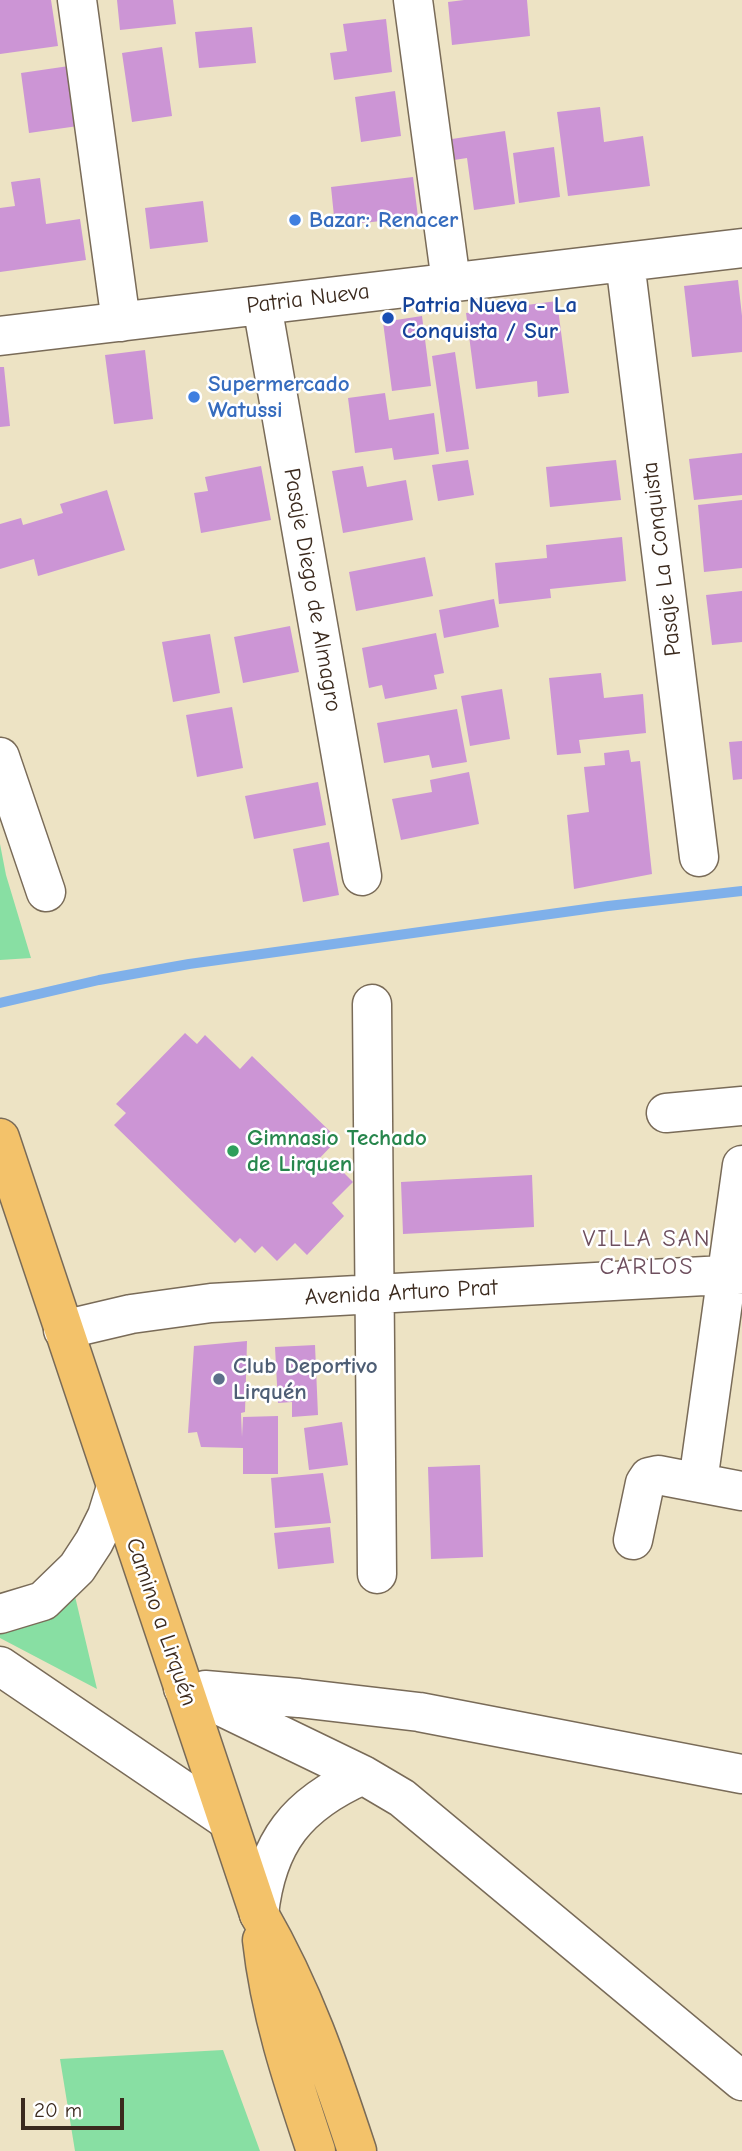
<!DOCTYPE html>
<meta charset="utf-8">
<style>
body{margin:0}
#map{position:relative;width:742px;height:2151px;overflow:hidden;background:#ede3c4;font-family:"Comic Neue",sans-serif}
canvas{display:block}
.scale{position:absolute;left:21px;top:2098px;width:103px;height:32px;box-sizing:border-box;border:4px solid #3b2a1e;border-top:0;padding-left:9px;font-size:21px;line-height:24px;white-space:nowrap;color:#3b2a1e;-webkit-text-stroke:5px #fff;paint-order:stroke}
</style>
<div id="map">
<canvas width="742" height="2151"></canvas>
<div class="scale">20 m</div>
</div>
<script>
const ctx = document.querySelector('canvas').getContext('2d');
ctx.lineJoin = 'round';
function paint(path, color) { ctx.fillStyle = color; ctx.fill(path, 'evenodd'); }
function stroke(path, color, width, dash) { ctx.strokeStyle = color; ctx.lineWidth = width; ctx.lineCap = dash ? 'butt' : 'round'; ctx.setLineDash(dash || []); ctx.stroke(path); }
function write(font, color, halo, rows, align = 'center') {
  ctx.font = font + ' "Comic Neue",sans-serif'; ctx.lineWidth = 5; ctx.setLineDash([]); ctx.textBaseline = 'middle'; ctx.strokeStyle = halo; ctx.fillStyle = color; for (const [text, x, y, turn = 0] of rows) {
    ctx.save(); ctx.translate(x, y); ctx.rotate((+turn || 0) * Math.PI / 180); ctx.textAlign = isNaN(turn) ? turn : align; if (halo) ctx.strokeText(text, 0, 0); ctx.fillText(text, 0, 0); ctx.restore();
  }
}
paint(new Path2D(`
 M0,844L6,875L31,958L0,960Z
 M69,1571L97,1689L0,1638V1619Z
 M223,2050L260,2151H75L60,2059Z`), '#88dfa3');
stroke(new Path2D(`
 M0,1003L99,980L189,964L608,906L742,891`), '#7fb0ea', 10);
paint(new Path2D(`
 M0,0H51L58,46L0,54Z
 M117,0H173L176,24L120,30Z
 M464,0H527L530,36L452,45L448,2Z
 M386,19L392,72L334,80L330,53L347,51L343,24Z
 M252,27L256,63L199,68L195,32Z
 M162,47L172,116L132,122L122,53Z
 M69,66L78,126L29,133L21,73Z
 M395,91L401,136L361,142L355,97Z
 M600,107L604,142L643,136L650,186L568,196L557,112Z
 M505,131L515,204L474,210L467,158L454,160L452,139Z
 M554,147L560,197L519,203L513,153Z
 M413,177L418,217L335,226L331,187Z
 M40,178L46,224L80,219L86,260L0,272V208L15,206L11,182Z
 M203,201L208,242L150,249L145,208Z
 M738,280L742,316V352L692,357L684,286Z
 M557,301L569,393L538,397L537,381L476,389L466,313Z
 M422,316L431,386L392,391L383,322Z
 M145,350L153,419L114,424L105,355Z
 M455,352L469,449L446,452L432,356Z
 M0,367H4L10,426L0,427Z
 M385,393L389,420L434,413L439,454L394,460L392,448L355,453L348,398Z
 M742,453V495L694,500L689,459Z
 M468,460L474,495L438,501L432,465Z
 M616,460L621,500L550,507L546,467Z
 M261,466L271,520L201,533L194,493L208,491L205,477Z
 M363,466L367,487L406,480L413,520L343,533L332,471Z
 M107,490L125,550L38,576L34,559L0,569V524L21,518L23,525L63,513L60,504Z
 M742,500V568L704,572L698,505Z
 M622,537L626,581L550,589L551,598L499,604L495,563L547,558L546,545Z
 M425,557L433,596L356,611L349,572Z
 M742,591V642L712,645L706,595Z
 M494,599L499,627L444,638L439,610Z
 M290,626L299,672L243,683L234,637Z
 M436,633L444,673L434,675L437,689L385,699L382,685L369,688L362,648Z
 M210,634L220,693L173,702L162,642Z
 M601,673L604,698L643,694L646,733L579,740L581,753L557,755L549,678Z
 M502,689L510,739L470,746L461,696Z
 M232,707L243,768L197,777L186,715Z
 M457,709L467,762L432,768L429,755L384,763L377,723Z
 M742,741V779L733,780L729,742Z
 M629,750L631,762L640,761L652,874L574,889L567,815L589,812L584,767L605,765L604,753Z
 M469,772L479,824L401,840L392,799L432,792L430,780Z
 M318,782L326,825L254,839L245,796Z
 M329,842L339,895L303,902L293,849Z
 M185,1033L197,1044L205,1035L240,1069L252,1056L338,1139L315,1163L324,1171L333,1162L353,1182L332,1203L344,1216L307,1255L295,1243L277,1261L262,1246L255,1253L240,1238L235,1243L114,1125L126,1113L116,1104Z
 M532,1175L534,1227L403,1234L401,1182Z
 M247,1341L245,1412L241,1413L242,1437L243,1417L278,1416V1474H243V1448L201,1447L197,1432L188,1433L194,1346Z
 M315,1345L318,1415L292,1417V1402L278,1403L275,1347Z
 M342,1422L348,1465L309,1470L304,1428Z
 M480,1465L483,1557L431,1559L428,1467Z
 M323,1473L331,1523L275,1528L271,1478Z
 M330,1527L334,1563L278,1569L274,1533Z`), '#cc95d5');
const minor = new Path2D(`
 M77,0L121,322
 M413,0L451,282
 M625,262L699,857
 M262,305L362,876
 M0,336L742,248
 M0,757L46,892
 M372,1004L377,1574
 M666,1113L742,1106
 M63,1330L131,1314L211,1303L742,1274
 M698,1482L742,1165
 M633,1540L645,1483L649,1477L658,1475L742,1491
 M0,1614L43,1601L77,1568L94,1542L107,1516L116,1487
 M0,1666L227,1820
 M183,1688L363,1775L402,1798L742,2081
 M205,1690L299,1698L419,1712L742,1774
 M259,1914C267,1842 297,1804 363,1775`);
const major = new Path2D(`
 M0,1138L259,1914C304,1992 329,2066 357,2151
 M262,1940C270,2014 293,2082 316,2151`);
stroke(minor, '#796b58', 41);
stroke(major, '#796b58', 41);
stroke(minor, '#fff', 38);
stroke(major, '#f3c26a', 38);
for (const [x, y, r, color] of [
 [295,220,7,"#3f7fe0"],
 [388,318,7,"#1a4fb4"],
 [194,397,7,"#3f7fe0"],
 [233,1151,7,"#2e9e5b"],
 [219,1379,7,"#5c6f8a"]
]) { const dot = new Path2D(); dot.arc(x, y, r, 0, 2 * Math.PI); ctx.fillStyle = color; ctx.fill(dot); stroke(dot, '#fff', 2.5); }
write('bold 23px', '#366cbe', '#fff', [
 ["Bazar: Renacer",309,220],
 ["Supermercado",208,384],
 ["Watussi",208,410]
], 'left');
write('23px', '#3b2a1e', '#fff', [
 ["Patria Nueva",308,299,-7],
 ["Pasaje La Conquista",662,559,-97],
 ["Pasaje Diego de Almagro",312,590,80],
 ["Avenida Arturo Prat",401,1293,-3],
 ["Camino a Lirquén",161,1622,71]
]);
write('bold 23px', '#164399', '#fff', [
 ["Patria Nueva - La",402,305],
 ["Conquista / Sur",402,331]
], 'left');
write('bold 23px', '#27864d', '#fff', [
 ["Gimnasio Techado",247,1138],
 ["de Lirquen",247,1164]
], 'left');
write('bold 23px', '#4e5e75', '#fff', [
 ["Club Deportivo",233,1366],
 ["Lirquén",233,1392]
], 'left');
ctx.letterSpacing = '2px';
write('24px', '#6e4f5e', '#fff', [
 ["VILLA SAN",647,1239],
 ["CARLOS",647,1267]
]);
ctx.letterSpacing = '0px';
</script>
